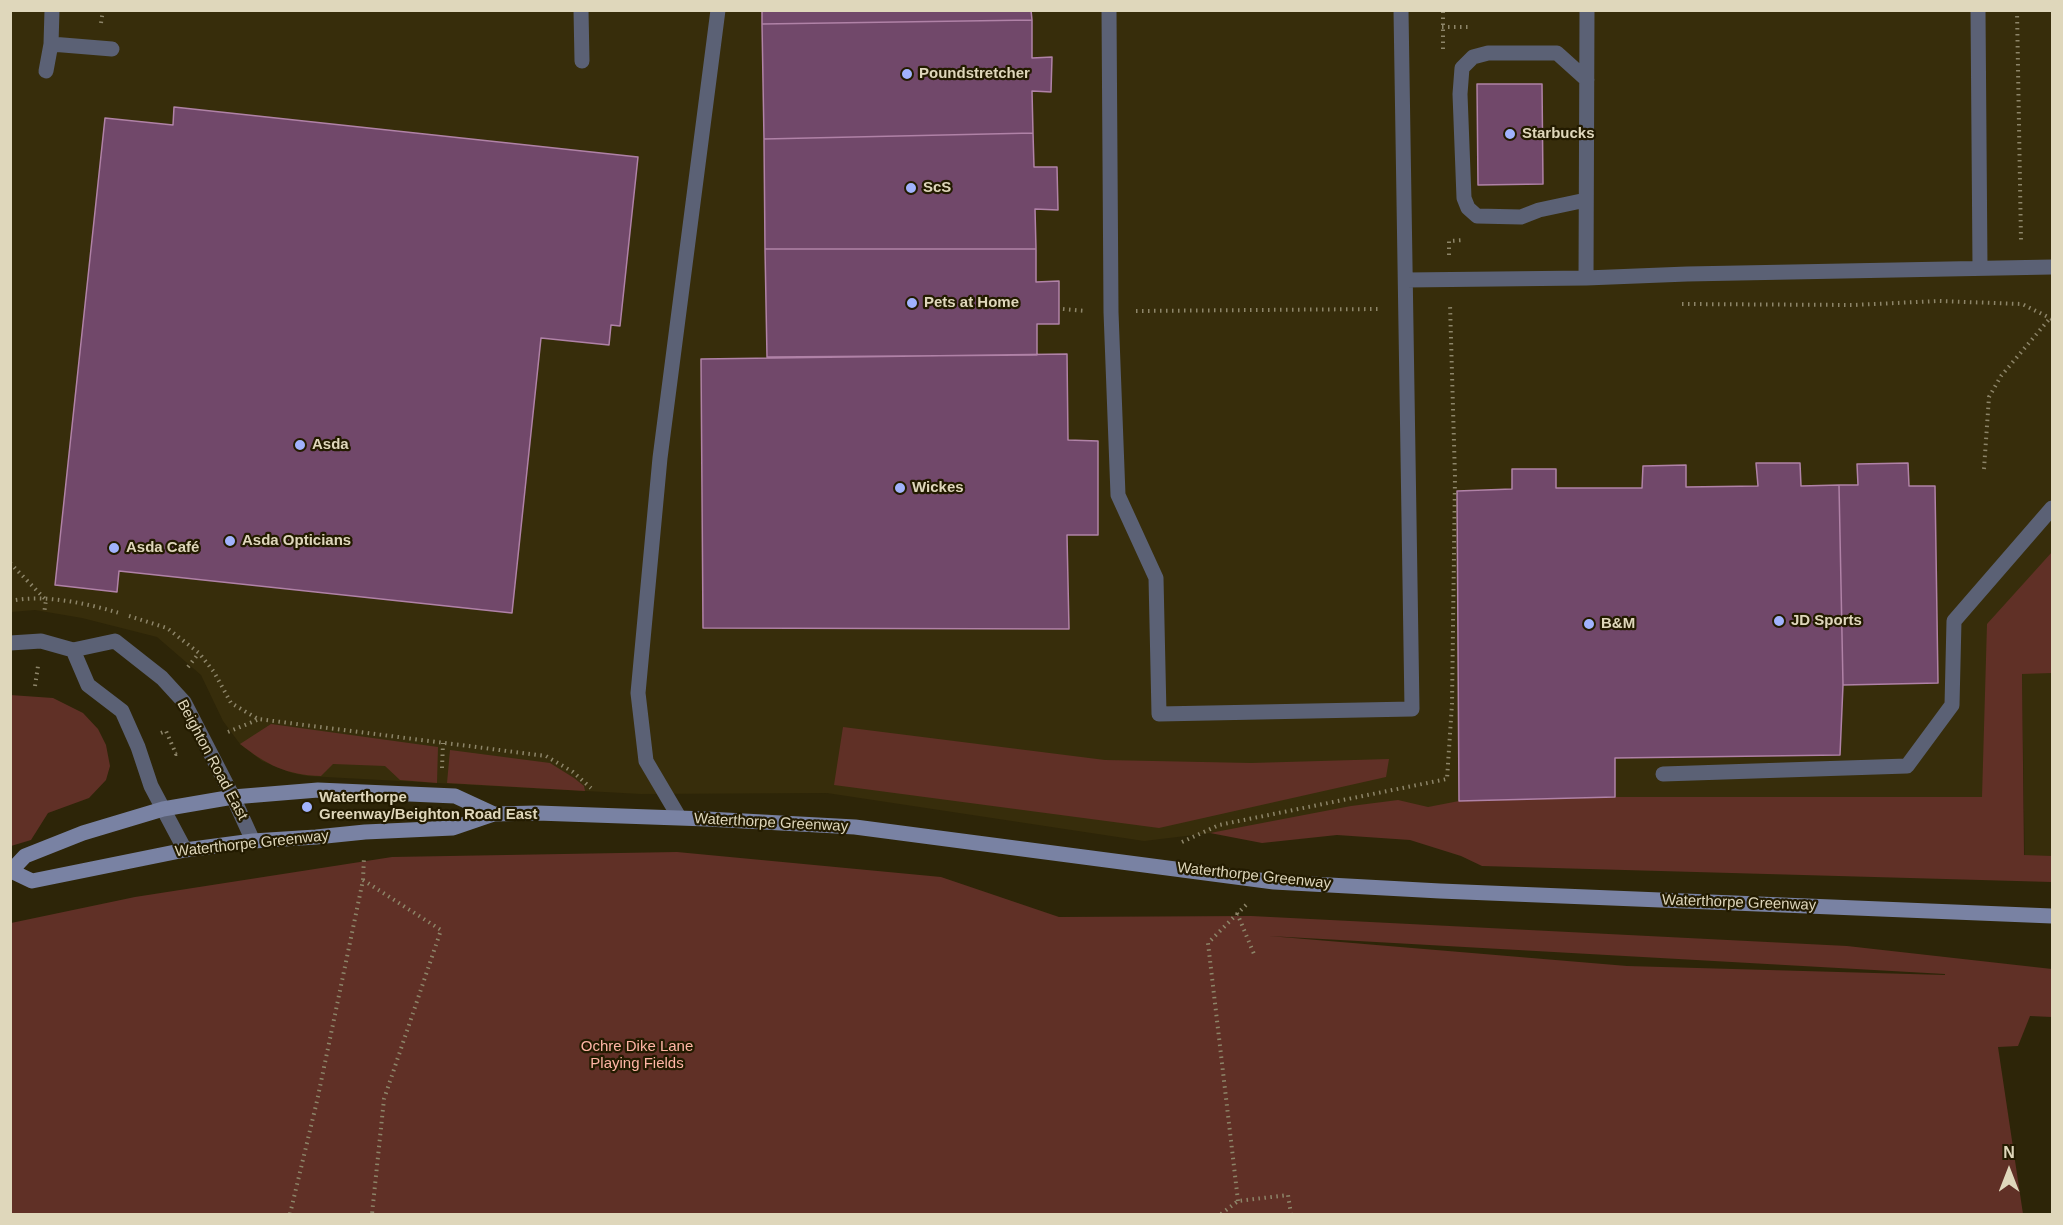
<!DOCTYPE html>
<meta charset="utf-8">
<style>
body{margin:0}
#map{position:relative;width:2063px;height:1225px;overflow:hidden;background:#2d2508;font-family:Helvetica,sans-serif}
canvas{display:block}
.frame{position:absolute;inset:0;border:12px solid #dfd7bb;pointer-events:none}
.north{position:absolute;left:1979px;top:1141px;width:60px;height:60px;-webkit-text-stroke:4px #231b00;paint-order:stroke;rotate:0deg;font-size:16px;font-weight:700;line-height:24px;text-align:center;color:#dfd7bb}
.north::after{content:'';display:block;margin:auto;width:21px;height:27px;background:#dfd7bb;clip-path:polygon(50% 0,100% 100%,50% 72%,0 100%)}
</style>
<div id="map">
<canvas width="2063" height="1225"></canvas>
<div class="frame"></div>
<div class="north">N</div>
</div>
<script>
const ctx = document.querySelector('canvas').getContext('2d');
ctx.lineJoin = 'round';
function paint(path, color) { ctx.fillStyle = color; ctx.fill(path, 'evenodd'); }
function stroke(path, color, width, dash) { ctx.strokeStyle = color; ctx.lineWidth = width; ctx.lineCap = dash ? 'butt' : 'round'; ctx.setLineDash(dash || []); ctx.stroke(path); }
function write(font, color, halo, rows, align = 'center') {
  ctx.font = font + ' Helvetica,sans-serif'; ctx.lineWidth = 4.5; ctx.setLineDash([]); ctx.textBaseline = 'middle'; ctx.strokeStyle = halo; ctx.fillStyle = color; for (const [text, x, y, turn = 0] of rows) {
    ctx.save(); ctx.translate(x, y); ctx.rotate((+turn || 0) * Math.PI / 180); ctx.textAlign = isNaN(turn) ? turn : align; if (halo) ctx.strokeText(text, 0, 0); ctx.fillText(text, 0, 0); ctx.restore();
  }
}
paint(new Path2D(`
 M11,11H2052V621L2008,623L2007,800L1428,807L1144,841L827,793L641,794L307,776L292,773L262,761L240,744L223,721L201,675L157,637L82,618L35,610L11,612Z
 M2022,673H2052V878L2025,879Z`), '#372d0b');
paint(new Path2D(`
 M2052,552V673L2022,674L2024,855L2052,856V882L1482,866L1461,856L1410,840L1337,835L1262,843L1210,833L1351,806L1398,800L1428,807L1459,801L1615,797H1982L1987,624Z
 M10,695L53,698L83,713L98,729L106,745L110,766L106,780L89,798L48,813L31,840L11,846Z
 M271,724L438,747L437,783L400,780L385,766L333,764L321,776C286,775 267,765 240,744Z
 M843,727L1105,760L1251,763L1389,759L1386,777L1159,828L834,785Z
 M450,750L550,763L574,778L584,786L585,791L447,783Z
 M677,852L941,877L1059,917L1251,916L1847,946L2052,969V1017L2030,1016L2018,1046L1998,1047L2023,1214H11V923L135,897L392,857ZM1269,936L1945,974V975L1627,966Z`), '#603026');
const building = new Path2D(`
 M762,10H1031L1032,20L762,24Z
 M1032,20V58L1052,57L1051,92L1032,91L1033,133L764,139L762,24Z
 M1477,84H1542L1543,184L1478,185Z
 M174,107L638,157L620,326L611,325L609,345L541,338L512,613L119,571L117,592L55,585L105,118L173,125Z
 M1033,133L1034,167H1057L1058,210L1035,209L1036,249H765L764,139Z
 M765,249H1036V282L1059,281V324H1037V355L767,357Z
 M1067,354L1068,440L1098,441V535H1067L1069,629L703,628L701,359Z
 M1756,463H1800L1801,486L1839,485L1843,685L1840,755L1615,758V797L1459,801L1457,491L1512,489V469H1556V488H1642L1643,466L1686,465V487L1758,486Z
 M1908,463L1909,486H1935L1938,683L1843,685L1839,485H1858L1857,464Z`);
paint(building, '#71486a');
stroke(building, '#b082a7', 1.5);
stroke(new Path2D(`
 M2017,10L2021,241
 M101,23L103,10
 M1442,27H1472
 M1443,49V10
 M1449,255V241L1464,240
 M1682,304L1854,305L1938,301L2022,304L2052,319
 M1063,309L1086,311
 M1136,311L1380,309
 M1984,469L1989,397L2001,376L2051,317
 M10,563L46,600L44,614
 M10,601C44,594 86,603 119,613
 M129,616L167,628L199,653L214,672L231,703L258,719L546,756L573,772L591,788
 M188,667L199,653
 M35,686L38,666
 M228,732L257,720
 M161,733L166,731L176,754L180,753
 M442,768L443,743
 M1182,842L1219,825L1447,779L1452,704L1455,477L1450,304
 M363,880L441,930L384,1099L372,1214
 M1237,913L1254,954
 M1238,1201L1208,943L1246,905
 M290,1214L317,1101L363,880L364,857
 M1221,1214L1238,1201L1288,1195L1291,1214`), '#8d8569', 4, [1.5, 4.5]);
stroke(new Path2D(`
 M581,10L582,61
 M1109,10L1111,312L1118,495L1156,578L1159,714L1412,709L1401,10
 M1978,10L1980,268
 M51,44L112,49
 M46,71L51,44L52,10
 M1586,200L1539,210L1521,217L1477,216L1468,208L1464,198L1460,94L1462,68L1473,57L1488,53H1557L1587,80
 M1586,278L1587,10
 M1406,280L1586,278L1687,274L2052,267
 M1663,774L1907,766L1952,705L1954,621L2052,508
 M679,817L646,761L638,693L660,458L718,10`), '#5b6175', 15);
stroke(new Path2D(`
 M10,643L41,641L73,650L115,641L162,678L184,702L233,797L253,841
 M73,650L88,685L122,711L138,747L151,786L185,850`), '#5b6175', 15);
stroke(new Path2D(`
 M11,871L32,881L185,850L253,841L316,837L365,832L453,828L494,814L537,813L707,819L855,827L1274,882L1440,891L2052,916
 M10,872L25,856L83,833L163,809L233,797L318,790L455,796L494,814`), '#7982a3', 15);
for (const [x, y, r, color] of [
 [907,74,6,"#a1b3fd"],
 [1510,134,6,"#a1b3fd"],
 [911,188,6,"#a1b3fd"],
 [912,303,6,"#a1b3fd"],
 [300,445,6,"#a1b3fd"],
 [900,488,6,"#a1b3fd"],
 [230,541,6,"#a1b3fd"],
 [114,548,6,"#a1b3fd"],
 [1779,621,6,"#a1b3fd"],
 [1589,624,6,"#a1b3fd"],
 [307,807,6,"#a1b3fd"]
]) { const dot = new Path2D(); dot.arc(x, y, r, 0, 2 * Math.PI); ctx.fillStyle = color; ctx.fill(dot); stroke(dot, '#231b00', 2); }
write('bold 15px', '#dfd7bb', '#231b00', [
 ["Poundstretcher",919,74],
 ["Starbucks",1522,134],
 ["ScS",923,188],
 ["Pets at Home",924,303],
 ["Asda",312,445],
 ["Wickes",912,488],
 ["Asda Opticians",242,541],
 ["Asda Café",126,548],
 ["JD Sports",1791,621],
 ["B&M",1601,624],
 ["Waterthorpe",319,798],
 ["Greenway/Beighton Road East",319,815]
], 'left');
write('15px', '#dfd7bb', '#231b00', [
 ["Beighton Road East",212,760,62],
 ["Waterthorpe Greenway",771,823,3],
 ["Waterthorpe Greenway",252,844,-6],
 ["Waterthorpe Greenway",1254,876,6],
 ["Waterthorpe Greenway",1739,903,2]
]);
write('15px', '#ffb5a5', '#231b00', [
 ["Ochre Dike Lane",637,1047],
 ["Playing Fields",637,1064]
]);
</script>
